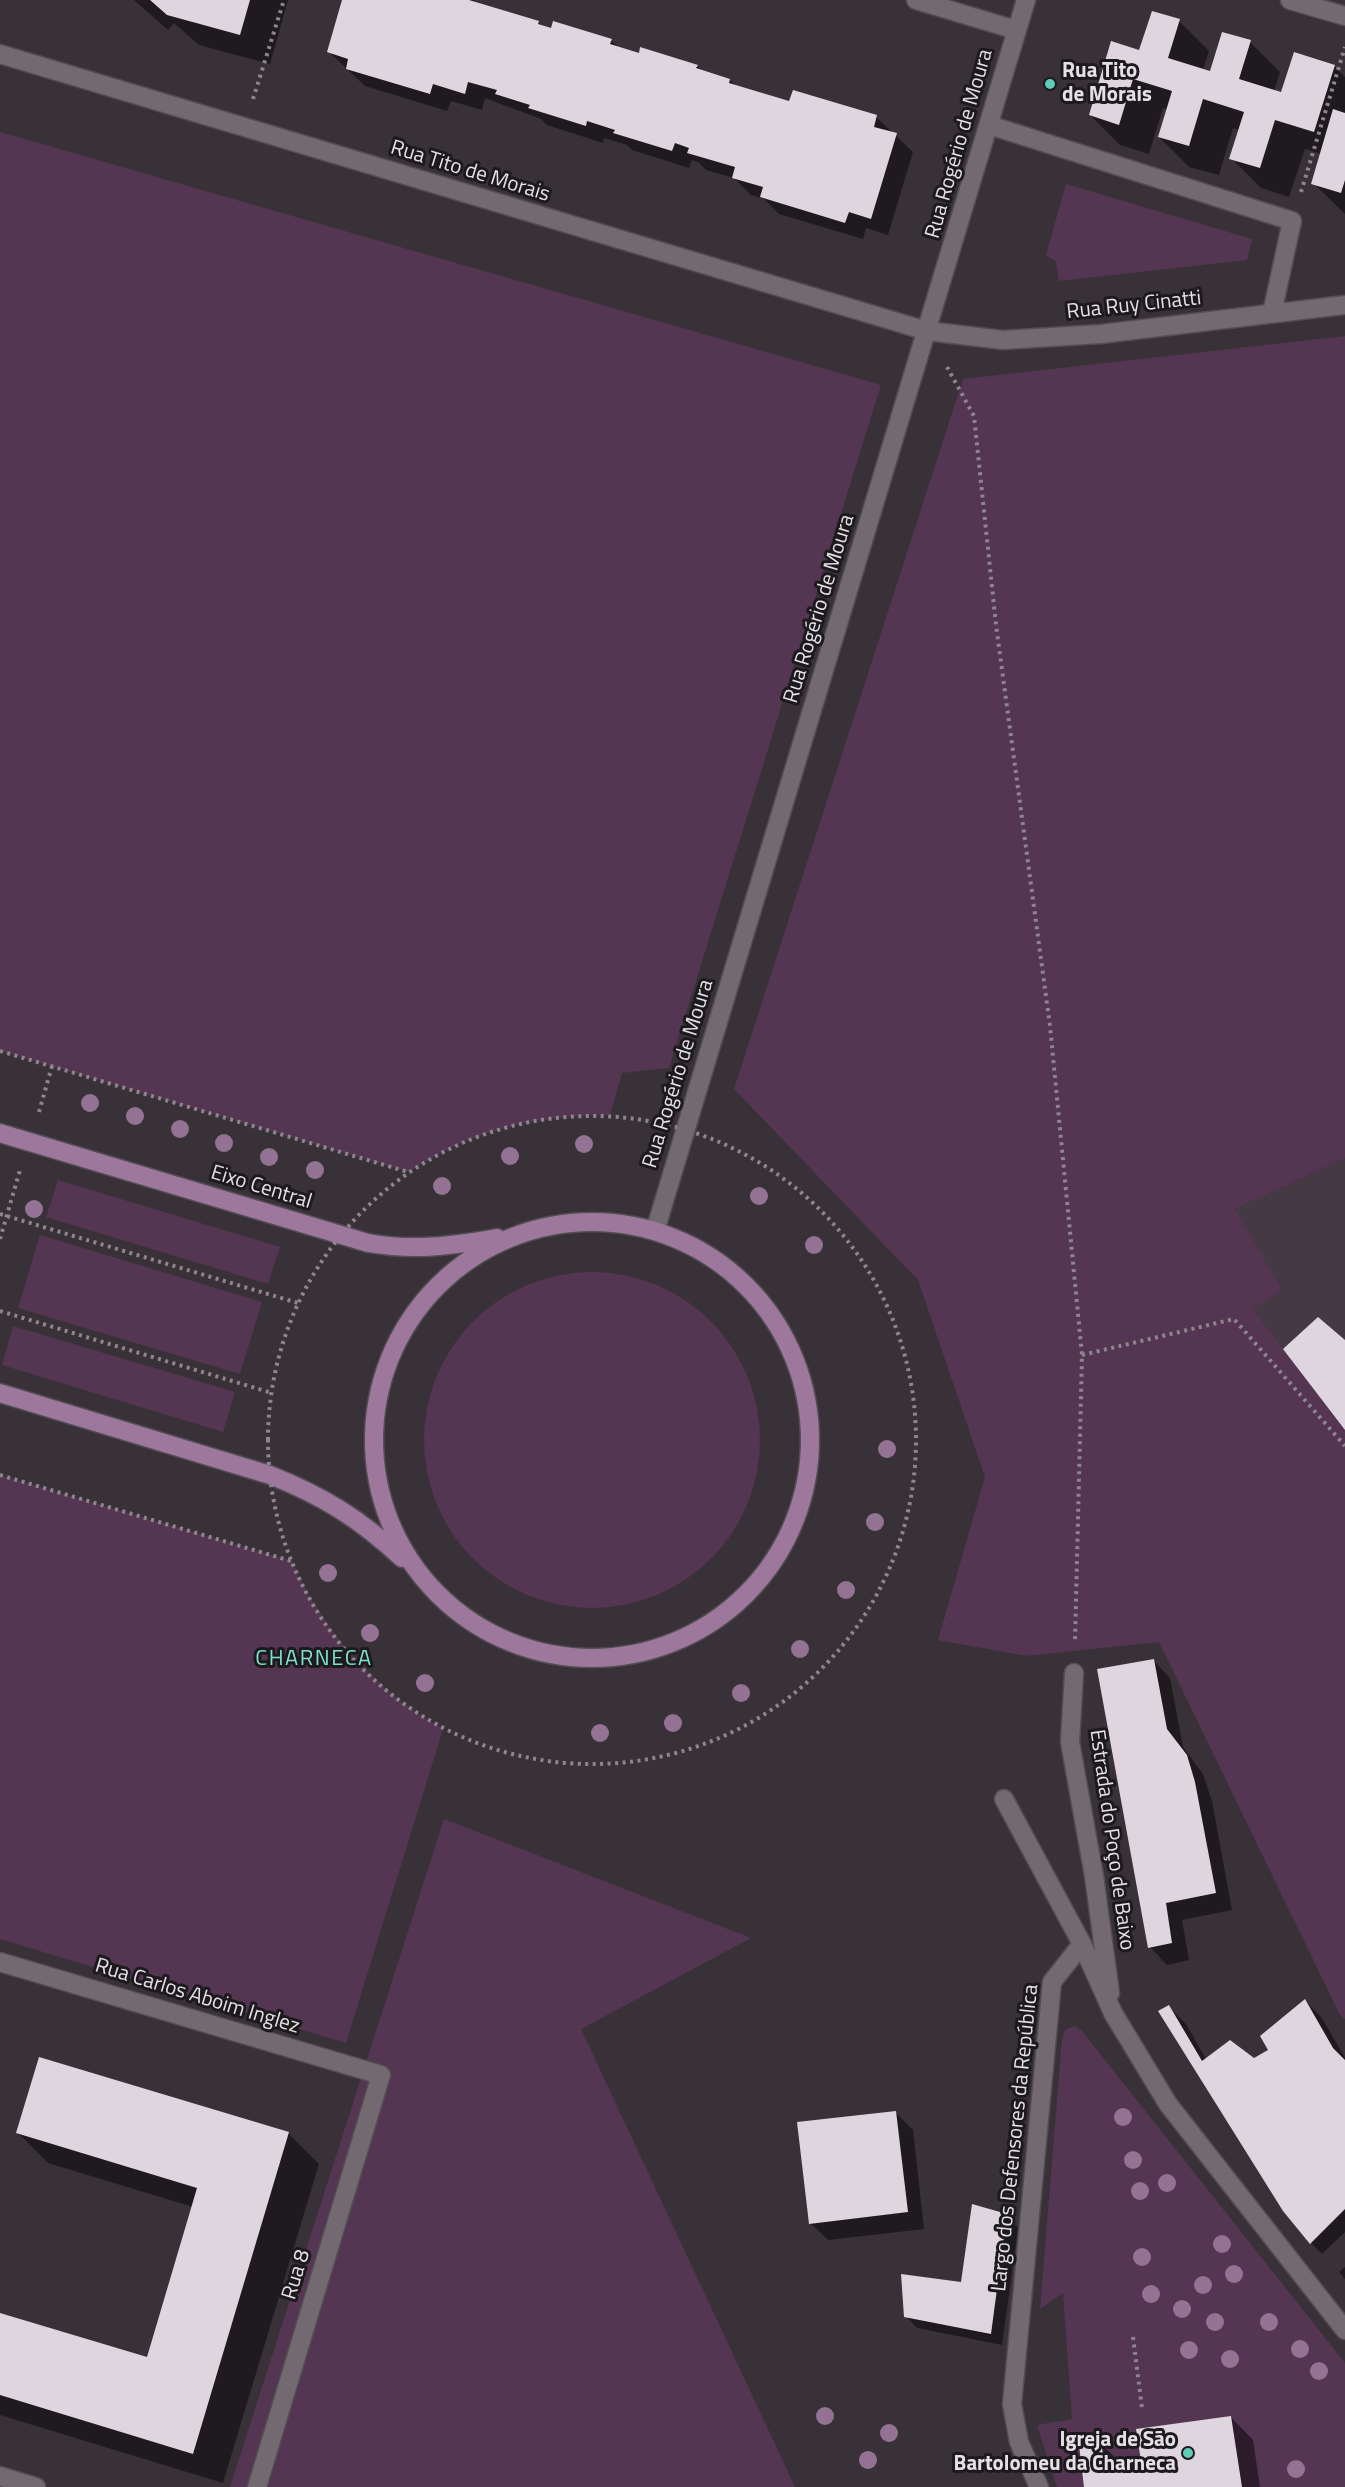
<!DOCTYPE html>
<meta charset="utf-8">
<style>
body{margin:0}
canvas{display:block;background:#383138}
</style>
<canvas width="1345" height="2487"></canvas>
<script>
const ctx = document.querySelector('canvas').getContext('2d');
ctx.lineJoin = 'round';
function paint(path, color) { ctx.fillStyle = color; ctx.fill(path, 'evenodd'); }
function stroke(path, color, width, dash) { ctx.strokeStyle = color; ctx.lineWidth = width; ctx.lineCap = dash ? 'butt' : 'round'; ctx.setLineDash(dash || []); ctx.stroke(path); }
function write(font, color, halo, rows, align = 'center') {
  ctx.font = font + ' "Titillium Web",sans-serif'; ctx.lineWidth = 6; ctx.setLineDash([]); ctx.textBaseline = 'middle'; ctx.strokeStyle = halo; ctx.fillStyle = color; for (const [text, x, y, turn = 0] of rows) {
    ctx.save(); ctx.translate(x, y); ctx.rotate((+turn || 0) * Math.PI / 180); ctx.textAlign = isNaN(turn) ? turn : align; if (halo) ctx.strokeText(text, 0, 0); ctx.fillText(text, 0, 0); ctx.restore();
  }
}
paint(new Path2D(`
 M1345,1158V1430L1252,1308L1235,1209Z`), '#453944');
paint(new Path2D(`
 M0,132L881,385L669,1068L622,1073L610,1115C532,1116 474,1130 408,1172L0,1051Z
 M1066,184L1252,239L1247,260L1059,281L1056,262L1046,255Z
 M1345,336V1158L1235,1209L1282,1290L1253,1309L1345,1430V2019L1340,2015L1159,1642L1027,1656L938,1640L985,1477L918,1280L734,1089L963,379Z
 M58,1180L280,1247L268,1284L46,1217Z
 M40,1235L262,1302L240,1374L18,1308Z
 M424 1440a168 168 0 1 1 336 0a168 168 0 1 1-336 0Z
 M13,1326L235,1392L223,1432L2,1365Z
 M0,1475L292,1561C324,1634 375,1689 443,1729L346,2043L0,1939Z
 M444,1819L751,1938L581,2029L795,2487H230Z
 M1074,2026L1082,2031L1345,2363V2487H1057L1037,2425L1072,2419L1063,2293L1040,2309L1062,2039L1065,2030Z`), '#543552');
paint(new Path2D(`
 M134,0H288L270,64L199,45L174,23L168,30Z
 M344,0H473L478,4L538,22L543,27L611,40L619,48L640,55L697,66L703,72L730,80L736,86L790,103L876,117L913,152L888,235L866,228L863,239L779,214L764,199L751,195L734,178L706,170L698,162L692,160L689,168L632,150L627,145L604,138L603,143L547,125L541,119L485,98L482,110L451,101L447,111L365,86L328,51Z
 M1179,21L1209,51L1203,70L1211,73L1250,42L1280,72L1274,91L1282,94L1334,66L1345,77V214L1313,183L1322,154L1305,149L1289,197L1261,188L1231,158L1240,130L1233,128L1219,175L1189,167L1159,137L1168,109L1163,108L1149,154L1120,145L1090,115L1140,52Z
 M1153,1660L1170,1678L1183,1747L1203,1774L1212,1801L1232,1910L1182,1920L1189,1960L1167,1965L1150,1947Z
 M1305,2001L1322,2018L1345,2058V2232L1322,2254L1311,2243L1168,2006L1186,2024L1206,2059L1254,2060L1270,2051Z
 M40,2059L289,2134L319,2164L223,2483L0,2415V2314L148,2359L193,2207L48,2163L18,2133Z
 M896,2113L913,2130L924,2229L828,2240L810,2223Z
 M1006,2216L1018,2228L1002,2345L917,2328L906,2316L962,2284Z
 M1345,2267V2279L1339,2272Z
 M1231,2417L1253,2440L1260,2487H1086L1100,2443L1123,2465L1142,2463Z`), '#0007');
paint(new Path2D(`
 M150,0H250L240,35L167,15Z
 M342,0H469L539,21L538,24L551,28L553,21L612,39L610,44L639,53L640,47L698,65L696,68L730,79L729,83L789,101L793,90L877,115L874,127L897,133L871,219L849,212L845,223L760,197L763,187L732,178L735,167L687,153L689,148L675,143L672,151L613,133L615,130L587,121L586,126L528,108L530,105L495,94L497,90L468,82L465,94L433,84L430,94L346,69L348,59L327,52Z
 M1152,11L1180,19L1168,58L1210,71L1222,32L1251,40L1239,79L1281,92L1294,52L1335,65L1314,132L1275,120L1260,168L1229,159L1244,112L1203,99L1189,146L1158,137L1172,91L1133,79L1119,125L1089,115L1111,41L1139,50Z
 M1333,109L1345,113V180L1341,193L1311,184Z
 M1318,1317L1345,1340V1430L1283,1349Z
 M1154,1659L1167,1729L1187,1755L1195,1782L1216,1893L1166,1903L1172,1943L1148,1948L1097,1669Z
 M1305,1999L1333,2048L1345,2060V2209L1310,2244L1283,2211L1158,2011L1169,2005L1202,2061L1230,2040L1254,2058L1268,2050L1260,2036Z
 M39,2057L289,2132L193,2454L0,2395V2313L147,2357L197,2188L16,2133Z
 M896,2111L908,2212L809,2224L797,2122Z
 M972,2204L1007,2214L991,2334L904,2317L901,2274L961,2282Z
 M1231,2416L1242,2487H1084L1079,2445L1101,2442L1105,2466L1141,2461L1136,2429Z`), '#dfd5de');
const minor = new Path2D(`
 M916,0L1016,30
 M1290,0L1345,16
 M0,54L927,331L1003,340L1101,334L1345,305
 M989,125L1292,221L1272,313
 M655,1231L1026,0
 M1074,1673L1070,1742L1094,1876L1110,1993
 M1004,1799L1082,1944L1113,2013L1168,2104L1345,2330
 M0,1962L381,2075L257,2487
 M0,2476L36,2487
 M1039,2487L1019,2442L1012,2404L1052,1982L1082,1944`);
const major = new Path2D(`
 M0,1133L368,1243C414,1251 451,1246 497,1238
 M374 1440a218 218 0 1 1 436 0a218 218 0 1 1-436 0Z
 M0,1393L270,1475C323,1496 360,1519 402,1558`);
stroke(minor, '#524d52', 21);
stroke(major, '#524d52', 21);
stroke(new Path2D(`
 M253,99L284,0
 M1301,192L1345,47
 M947,367L974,416L996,625L1050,1026L1082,1355L1075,1642
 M0,1051L408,1172
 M39,1112L52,1066
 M268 1440a324 324 0 1 1 648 0a324 324 0 1 1-648 0Z
 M0,1214L298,1303
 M0,1239L20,1170
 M0,1311L272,1393
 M1082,1355L1234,1319L1345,1446
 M0,1475L291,1561
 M1133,2337L1142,2408`), '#8d878d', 4, [3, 4.5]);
stroke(minor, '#726971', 18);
stroke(major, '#9e779c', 18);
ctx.fillStyle = '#947293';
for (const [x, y] of [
 [90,1103],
 [135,1116],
 [180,1129],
 [224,1143],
 [584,1144],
 [510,1156],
 [269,1157],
 [315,1170],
 [442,1186],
 [759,1196],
 [34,1209],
 [814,1245],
 [887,1449],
 [875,1522],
 [328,1573],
 [846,1590],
 [370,1633],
 [800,1649],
 [425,1683],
 [741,1693],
 [673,1723],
 [600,1733],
 [1123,2117],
 [1133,2160],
 [1167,2183],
 [1140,2191],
 [1222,2244],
 [1142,2257],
 [1234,2274],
 [1203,2285],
 [1151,2294],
 [1182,2309],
 [1215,2322],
 [1269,2322],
 [1300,2349],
 [1189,2350],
 [1230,2359],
 [1319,2371],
 [825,2416],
 [889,2433],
 [868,2460],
 [1296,2469]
]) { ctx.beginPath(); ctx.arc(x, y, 9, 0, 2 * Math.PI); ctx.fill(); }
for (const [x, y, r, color] of [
 [1050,84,6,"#5eceb8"],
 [1188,2453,6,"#5eceb8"]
]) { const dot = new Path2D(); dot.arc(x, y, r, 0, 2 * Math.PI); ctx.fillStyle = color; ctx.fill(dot); stroke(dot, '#1d1a1d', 2); }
write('bold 21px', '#e5e0e5', '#1d1a1d', [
 ["Rua Tito",1062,72],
 ["de Morais",1062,96],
 ["Igreja de São",1176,2441,"right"],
 ["Bartolomeu da Charneca",1176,2465,"right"]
], 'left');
write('21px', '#e5e0e5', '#1d1a1d', [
 ["Rua Rogério de Moura",960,144,-74],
 ["Rua Tito de Morais",470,172,17],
 ["Rua Ruy Cinatti",1134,306,-6],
 ["Rua Rogério de Moura",820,609,-73],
 ["Rua Rogério de Moura",679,1074,-73],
 ["Eixo Central",261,1188,17],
 ["Estrada do Poço de Baixo",1111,1840,82],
 ["Rua Carlos Aboim Inglez",197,1997,17],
 ["Largo dos Defensores da República",1016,2138,-84],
 ["Rua 8",297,2275,-73]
]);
ctx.letterSpacing = '1.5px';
write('22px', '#7de2cd', '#1d1a1d', [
 ["CHARNECA",314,1660]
]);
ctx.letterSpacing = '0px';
</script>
